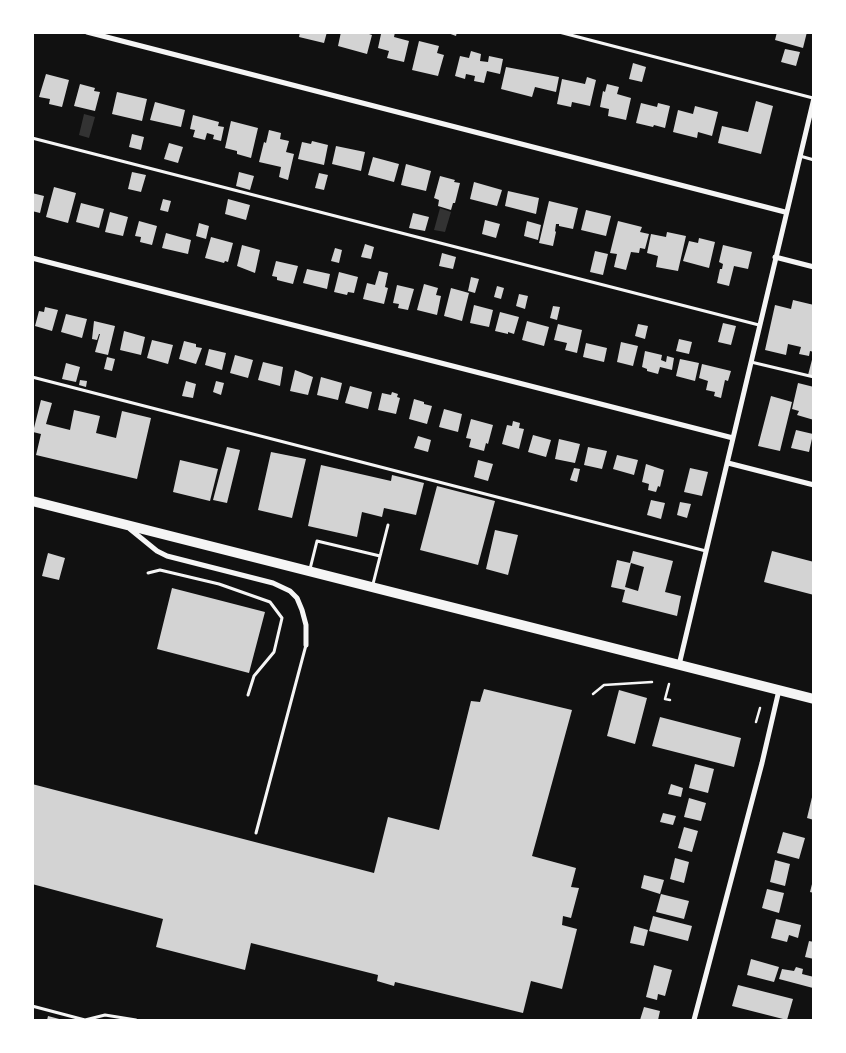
<!DOCTYPE html>
<style>
body{margin:0}
#map{position:relative;width:846px;height:1053px;overflow:hidden;background:#111;font-family:"Varela Round",sans-serif}
canvas{display:block}
.frame{position:absolute;inset:0;border:34px solid #fff;pointer-events:none}
</style>
<div id="map">
<canvas width="846" height="1053"></canvas>
<div class="frame"></div>
</div>
<script>
const ctx = document.querySelector('canvas').getContext('2d');
ctx.lineJoin = 'round';
function paint(path, color) { ctx.fillStyle = color; ctx.fill(path, 'evenodd'); }
function stroke(path, color, width, dash) { ctx.strokeStyle = color; ctx.lineWidth = width; ctx.lineCap = dash ? 'butt' : 'round'; ctx.setLineDash(dash || []); ctx.stroke(path); }
paint(new Path2D(`
 M84,114L95,117L89,138L79,135Z
 M440,208L451,212L445,232L434,230Z`), '#333');
paint(new Path2D(`
 M300,32H327L324,43L299,37Z
 M341,32H363L372,35L367,54L338,46Z
 M384,32H395L394,37L409,41L404,62L387,58L389,51L378,48L381,34H383Z
 M445,32H457L456,36Z
 M777,32H807L803,48L775,40Z
 M419,41L439,46L437,53L444,55L438,76L412,70Z
 M785,49L800,52L796,66L781,62Z
 M471,51L481,54L480,61L488,62L489,56L503,59L500,74L487,71L484,83L474,81L475,76L466,74L465,79L455,76L460,56L469,58Z
 M633,63L646,67L642,82L629,79Z
 M506,67L559,77L556,92L535,87L532,97L501,89Z
 M46,74L69,80L62,107L49,104L50,99L39,97Z
 M587,77L596,80L590,106L572,102L571,107L557,104L562,79L585,84Z
 M80,84L95,88L94,91L100,92L95,111L74,106Z
 M607,84L619,87L617,94L631,98L626,120L608,116L609,109L600,107L603,91L605,92Z
 M117,92L147,99L142,121L112,114Z
 M756,101L773,106L761,154L718,143L722,126L748,132Z
 M155,102L185,110L181,127L150,120Z
 M641,103L657,107L658,103L670,106L665,128L654,125L653,127L636,123Z
 M695,106L718,112L712,136L698,132L697,138L673,132L678,110L693,114Z
 M193,115L219,122L218,126L224,127L221,141L213,139L214,135L207,133L205,140L193,137L195,130L190,129Z
 M231,121L258,128L251,158L237,154V151L225,148Z
 M269,130L281,133L280,139L289,141L286,152L294,154L288,180L279,177L281,167L259,162L264,142L266,143Z
 M132,134L144,137L141,150L129,147Z
 M312,141L328,145L324,165L298,159L302,142L311,144Z
 M169,143L183,147L178,163L164,159Z
 M336,146L365,152L361,171L332,164Z
 M373,157L399,164L394,182L368,175Z
 M406,164L431,171L426,191L401,185Z
 M132,172L146,175L141,192L128,189Z
 M239,172L254,176L250,190L236,186Z
 M319,173L328,175L324,190L315,188Z
 M440,176L455,180L454,182L460,183L455,203H453L451,210L438,206L439,200L434,198Z
 M474,182L502,190L497,206L470,199Z
 M54,187L76,193L68,223L46,217Z
 M508,191L539,198L536,214L505,206Z
 M32,193L44,196L40,213L32,211Z
 M163,199L171,201L168,212L160,210Z
 M228,199L250,205L246,220L225,214Z
 M549,201L578,208L573,229L559,226V224H556L555,231L556,232L553,246L539,243Z
 M81,203L104,209L99,228L76,222Z
 M586,210L611,216L606,236L581,230Z
 M110,212L128,217L123,236L105,232Z
 M413,213L429,217L425,231L409,228Z
 M485,220L500,224L496,238L482,234Z
 M139,221L157,226L152,245L140,242L141,237L135,236Z
 M527,221L541,225L538,240L524,236Z
 M618,221L642,227L640,232L649,234L645,249L640,248L639,253L631,252L626,270L614,267L617,254L610,253Z
 M199,223L209,226L206,239L196,236Z
 M667,232L686,236L678,271L656,267L658,256L647,253L651,234L666,237Z
 M166,233L191,240L188,254L162,248Z
 M211,237L233,243L228,262L225,261L224,263L205,258Z
 M699,238L715,242L709,268L683,261L689,241L698,243Z
 M365,244L374,247L371,259L361,257Z
 M242,245L260,250L255,273L237,266Z
 M723,245L752,252L748,269L734,266L729,286L717,283L720,269H722L723,264L719,262Z
 M335,248L342,250L339,263L331,261Z
 M595,251L608,254L603,275L590,272Z
 M442,253L456,257L453,269L439,266Z
 M276,261L298,266L293,284L277,280V277L272,276Z
 M307,269L330,274L327,289L303,283Z
 M379,271L388,273L385,287L388,288L384,304L363,299L367,283L375,285Z
 M339,272L358,277L354,293L348,292L347,295L334,292Z
 M471,277L479,279L475,293L468,291Z
 M424,284L438,288L436,295L441,296L437,315L417,310Z
 M397,285L414,289L408,310L398,308L399,304L393,303Z
 M497,286L504,288L501,299L494,297Z
 M451,288L469,293L462,321L444,316Z
 M519,294L528,296L525,309L516,306Z
 M793,300L814,305V352L810,351L809,356L799,354L801,347L788,344L786,355L765,350L775,305L791,309Z
 M474,305L493,310L489,327L470,323Z
 M553,306L560,307L557,320L550,318Z
 M45,307L58,310L52,331L35,326L39,311L44,312Z
 M500,312L519,317L514,334L508,332V334L495,331Z
 M66,314L87,319L82,338L61,332Z
 M94,321L115,326L108,355L95,352L100,334H99L97,340L92,339Z
 M527,321L549,327L544,346L522,340Z
 M723,323L736,326L731,345L718,342Z
 M558,324L582,330L577,353L565,350L567,343L554,340Z
 M638,324L648,326L645,339L635,336Z
 M124,331L145,337L141,355L120,350Z
 M679,339L692,342L689,354L676,351Z
 M152,340L173,345L168,364L147,358Z
 M184,341L196,344V347L202,348L196,364L179,359Z
 M621,342L638,346L633,366L617,362Z
 M586,343L607,348L604,362L583,357Z
 M209,349L226,353L222,370L205,365Z
 M645,351L662,355L661,360L666,362L667,356L674,358L672,370L660,367L658,374L647,371V369L642,367Z
 M235,355L253,360L248,378L230,373Z
 M813,356H814V376L808,375Z
 M107,357L115,359L112,371L104,369Z
 M680,359L699,363L695,381L676,376Z
 M263,362L283,367L280,386L258,380Z
 M66,363L80,367L76,382L62,379Z
 M702,364L731,371L728,381L725,380L721,398L714,396L715,392L706,390L708,381L699,378Z
 M295,370L313,377L308,395L290,391Z
 M321,377L342,383L338,400L317,395Z
 M80,380L87,381L86,387L79,385Z
 M186,381L196,384L193,398L182,396Z
 M216,381L224,383L221,395L213,392Z
 M798,383L814,387V420L797,415L799,411L792,409Z
 M350,386L372,392L368,409L345,403Z
 M392,392L398,394L397,397L400,398L396,414L378,410L382,393L391,395Z
 M771,396L792,402L780,451L758,446Z
 M414,399L424,402V404L432,406L427,424L409,419Z
 M41,400L52,403L46,424L70,430L74,410L100,416L96,433L116,438L122,411L151,418L137,479L36,455L41,434L33,432Z
 M444,409L462,414L458,432L439,427Z
 M471,419L493,425L488,444L486,443L484,451L469,447L471,439L466,438Z
 M513,421L520,423L519,428L524,429L519,449L502,444L507,425L512,426Z
 M796,430L813,434L809,452L791,448Z
 M533,435L551,440L546,457L528,452Z
 M418,436L431,440L428,452L414,448Z
 M559,439L580,444L575,463L555,459Z
 M227,447L240,450L227,503L213,500Z
 M588,447L607,451L602,469L584,465Z
 M271,452L306,459L292,518L258,510Z
 M617,455L638,460L634,475L613,469Z
 M180,460L218,469L210,501L173,492Z
 M478,460L493,464L488,481L474,477Z
 M646,464L664,470L660,487L658,486L656,492L648,490L649,484L642,482Z
 M321,465L391,481L392,475L424,483L416,515L384,508L382,517L362,512L357,537L308,526Z
 M574,468L580,469L577,482L570,480Z
 M690,468L708,472L702,496L684,492Z
 M437,486L495,501L478,565L420,550Z
 M651,500L665,503L661,519L647,515Z
 M680,502L691,504L687,518L677,515Z
 M495,530L518,535L508,575L486,569Z
 M633,551L673,561L665,592L681,596L677,616L622,602L625,590L611,587L617,560L630,563ZM631,563L644,567L638,591L625,587Z
 M772,551L814,562V595L764,582Z
 M48,553L65,558L59,580L42,576Z
 M172,588L265,612L249,673L157,649Z
 M484,689L572,710L532,856L576,868L571,887L579,888L571,918L563,916L562,925L577,929L562,989L531,981L523,1013L395,982L394,986L377,981L378,975L251,943L245,970L156,947L163,919L32,884V784L374,873L388,817L439,830L471,701L480,702Z
 M619,690L647,698L635,744L607,736Z
 M660,717L741,738L734,767L652,746Z
 M695,764L714,769L708,793L689,788Z
 M671,784L683,788L681,797L668,794Z
 M813,793H814V820L807,818Z
 M689,798L706,803L701,821L684,817Z
 M663,813L676,816L673,825L660,822Z
 M684,827L698,831L692,852L678,848Z
 M783,832L805,838L799,859L777,853Z
 M675,858L689,862L684,883L670,879Z
 M775,860L790,864L785,886L770,882Z
 M644,875L664,880L660,894L641,888Z
 M813,880H814V893L810,892Z
 M767,889L784,893L779,913L762,908Z
 M661,894L689,901L684,919L656,912Z
 M653,916L692,926L688,941L649,931Z
 M776,919L801,925L798,938L789,935L787,942L771,938Z
 M634,926L648,930L644,946L630,943Z
 M809,941L814,942V959L805,957Z
 M751,959L779,967L774,982L747,975Z
 M654,965L672,970L665,996L658,994L657,1000L646,997Z
 M796,967L803,969L802,974L814,977L813,988L779,979L782,969L794,971Z
 M738,985L793,999L787,1020L732,1006Z
 M644,1007L660,1011L658,1020H640Z
 M48,1016L63,1020H47Z`), '#d3d3d3');
stroke(new Path2D(`
 M669,684L665,699L670,700
 M593,694L604,685L652,682
 M756,722L760,708`), '#f5f5f5', 2.5);
stroke(new Path2D(`
 M559,32L813,98
 M32,138L759,325
 M800,156L814,160
 M751,362L814,377
 M32,377L706,551
 M310,569L317,541L380,556
 M148,573L160,570L219,584L270,602L282,618L274,652L254,676L248,695
 M373,584L388,525
 M256,833L306,645
 M32,1006L85,1020L105,1015L136,1020`), '#f5f5f5', 3);
stroke(new Path2D(`
 M87,32L785,212
 M775,257L814,267
 M32,258L733,438
 M728,463L814,485
 M130,529L157,551L167,556L273,583L290,591L297,598L302,610L306,625V645
 M679,665L814,98
 M694,1020L762,763L779,690`), '#f5f5f5', 5);
stroke(new Path2D(`
 M32,501L814,699`), '#f5f5f5', 10);
</script>
